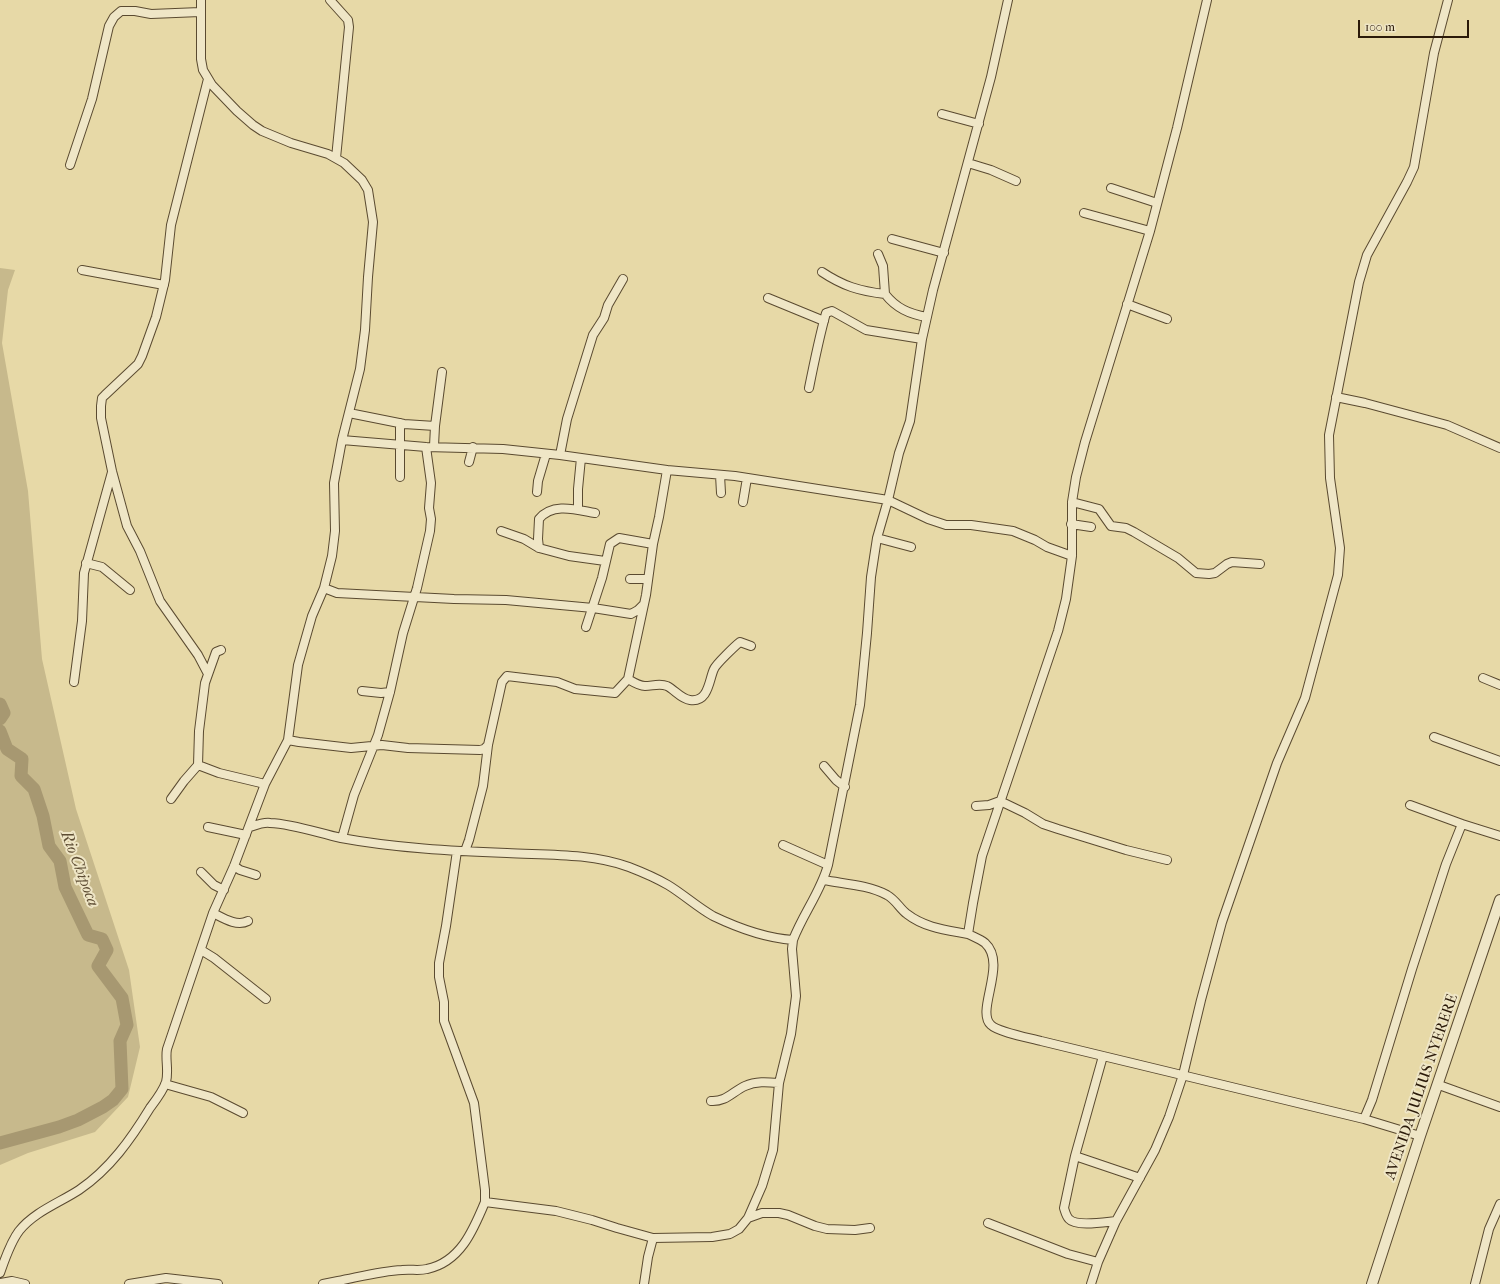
<!DOCTYPE html>
<style>
body{margin:0}
#map{position:relative;width:1500px;height:1284px;overflow:hidden;background:#e7d9a7;font-family:"IM FELL French Canon",serif}
canvas{display:block}
.scale{position:absolute;left:1358px;top:20px;width:111px;height:18px;box-sizing:border-box;border:2px solid #2b1a09;border-top:0;padding-left:5px;font-size:12px;line-height:14px;white-space:nowrap;color:#2b1a09;-webkit-text-stroke:3px #efe6c6;paint-order:stroke}
</style>
<div id="map">
<canvas width="1500" height="1284"></canvas>
<div class="scale">100 m</div>
</div>
<script>
const ctx = document.querySelector('canvas').getContext('2d');
ctx.lineJoin = 'round';
function paint(path, color) { ctx.fillStyle = color; ctx.fill(path, 'evenodd'); }
function stroke(path, color, width, dash) { ctx.strokeStyle = color; ctx.lineWidth = width; ctx.lineCap = dash ? 'butt' : 'round'; ctx.setLineDash(dash || []); ctx.stroke(path); }
function write(font, color, halo, rows, align = 'center') {
  ctx.font = font + ' "IM FELL French Canon",serif'; ctx.lineWidth = 4; ctx.setLineDash([]); ctx.textBaseline = 'middle'; ctx.strokeStyle = halo; ctx.fillStyle = color; for (const [text, x, y, turn = 0] of rows) {
    ctx.save(); ctx.translate(x, y); ctx.rotate((+turn || 0) * Math.PI / 180); ctx.textAlign = isNaN(turn) ? turn : align; if (halo) ctx.strokeText(text, 0, 0); ctx.fillText(text, 0, 0); ctx.restore();
  }
}
paint(new Path2D(`
 M0,268L15,270L8,290L2,343L28,491L42,659L76,809L129,970L140,1047L128,1097L95,1132L28,1153L0,1165Z`), '#c7b98c');
stroke(new Path2D(`
 M0,704L4,713L0,719
 M0,731L7,749L22,759L21,776L34,789L43,816L49,846L60,861L65,887L88,935L102,939L107,950L98,966L122,998L127,1025L120,1041L122,1089L113,1100L103,1107L78,1120L59,1127L0,1143`), '#a79871', 13);
const minor = new Path2D(`
 M330,0L348,20L349,27L336,158
 M1207,0L1177,128L1150,231L1085,442L1076,477L1072,502V556L1066,599L1058,631L982,856L973,903L968,934C974,937 980,939 985,943C1008,964 975,1011 991,1025C998,1032 1030,1038 1041,1041L1364,1119L1420,1136
 M208,79L171,225L165,280L156,317L142,356L138,364L105,395L102,398L101,406V418L112,471L127,526L140,551L160,601L198,655L208,674
 M942,114L979,124
 M968,163L991,170L1016,181
 M70,165L92,99L109,26L114,17L121,11H135L151,14L200,12
 M1111,188L1157,203
 M1084,213L1150,231
 M892,239L944,253
 M82,270L164,285
 M822,272C843,286 859,291 885,294L883,266L878,254
 M885,294C896,308 909,314 927,317
 M768,298L824,321
 M1127,304L1167,319
 M809,388C814,363 819,338 826,313L832,311L866,330L922,339
 M1336,397L1365,403L1447,425L1500,448
 M349,413L404,424L435,426
 M400,423V477
 M342,440L426,447L503,449L560,455L667,470L735,476L888,500L928,519L946,525H971L1013,531L1035,540L1047,547L1072,556
 M434,446L435,426L442,372
 M560,455L567,419L593,335L604,318L608,305L623,279
 M469,462L473,447
 M720,475L721,493
 M537,492L538,481L546,454
 M743,502L747,478
 M1072,502L1099,509L1111,526L1126,528L1134,532L1178,558L1196,573L1209,574L1215,573L1227,564L1232,562L1260,564
 M578,510V489L581,458
 M1071,524L1091,527
 M501,531L524,539L539,548L569,556L605,561
 M877,538L911,547
 M539,548L538,539L539,519C553,502 577,510 595,513
 M86,563L102,567L130,590
 M630,579H647
 M324,588L337,593L454,599L506,600L593,608L631,614L638,610L643,605
 M586,627L602,578L610,544L619,538L653,544
 M221,650L216,652L205,683L199,731L198,765L219,773L265,784
 M1483,678L1500,685
 M628,679L646,595L653,544L659,517L667,470
 M74,682L82,621L84,573L112,472
 M362,691L381,693L390,692
 M1434,737L1500,761
 M288,740L299,742L351,748L382,745L408,748L480,750L484,749L488,745L502,682L507,676L557,682L575,689L615,693L628,679C633,682 639,686 645,686C652,686 660,683 667,686C675,690 681,699 690,700C709,703 709,679 714,669C716,664 736,645 740,642L751,646
 M824,766L836,780L845,787
 M171,799L184,781L198,765
 M1410,805L1462,824
 M976,806L989,805L1000,801L1025,813L1043,824L1058,829L1126,850L1167,860
 M208,827L246,835
 M250,827C256,825 264,822 270,823C294,824 318,833 341,838C395,848 452,851 507,853C547,855 591,853 629,867C642,872 656,878 668,885C683,894 697,907 713,916C738,928 765,938 793,940C803,914 821,891 828,865L860,705L867,633L871,577L877,538L888,500L899,453L910,421L922,339L933,290L991,77L1008,0
 M342,838L354,795L378,735L390,692L403,633L417,588L430,531L431,519L429,508L431,483L426,447
 M783,845L828,865
 M457,851L446,926L439,963V977L444,1002V1021L474,1103L485,1190V1202
 M465,851L469,840L483,786L488,745
 M234,866L240,870L256,875
 M201,872L214,885L224,890
 M824,880C845,884 868,885 887,895C896,900 900,909 907,914C925,928 947,930 968,934
 M213,913C223,918 237,927 248,921
 M201,950L214,958L266,999
 M1103,1056L1075,1156L1140,1178
 M165,1084L211,1097L243,1113
 M1439,1085L1500,1107
 M711,1101C726,1102 732,1092 745,1086C756,1081 767,1082 779,1083
 M1364,1119L1372,1100L1412,969L1446,864L1462,824L1500,836
 M1075,1156L1064,1208C1065,1211 1066,1216 1069,1219C1076,1227 1105,1222 1116,1221
 M748,1218L762,1213H779L788,1215L815,1226L827,1229L855,1230L870,1228
 M988,1223L1068,1254L1098,1262
 M0,1273C5,1259 10,1243 19,1231C34,1212 59,1203 79,1190C110,1169 131,1139 150,1108C156,1100 163,1091 166,1082C169,1071 165,1059 167,1049L213,913L234,866L265,784L288,740L298,665L312,616L324,588L332,556L335,531L334,483L342,440L360,369L365,330L368,277L373,222L368,190L362,180L344,163L328,154L291,143L262,131L253,125L237,111L212,85L203,70L201,59V0
 M0,1283L12,1281L25,1284
 M129,1284L166,1278L218,1284
 M323,1284L338,1281
 M336,1284L338,1281C359,1277 381,1271 402,1270C411,1269 419,1271 427,1269C460,1262 473,1231 485,1202L556,1211L592,1220L617,1228L653,1238L712,1237L730,1234L739,1229L748,1218L762,1186L773,1150L779,1083L791,1034L796,996L792,949L793,940
 M644,1284L648,1257L653,1238
 M1091,1284L1098,1262L1116,1221L1155,1150L1169,1117L1183,1075L1201,1000L1222,922L1277,763L1305,698L1338,575L1340,548L1330,478L1329,435L1359,282L1367,255L1407,182L1414,167L1434,53L1448,0
 M1475,1284L1489,1229L1500,1204`);
const tertiary = new Path2D(`
 M1372,1284L1420,1136L1500,900`);
stroke(minor, '#5a4a30', 10);
stroke(tertiary, '#5a4a30', 12);
stroke(minor, '#efe6c6', 8);
stroke(tertiary, '#efe6c6', 10);
write('15px', '#2b1a09', '#efe6c6', [
 ["AVENIDA JULIUS NYERERE",1422,1087,-71]
]);
write('italic 16px', '#5d4c33', '#efe6c6', [
 ["Rio Chipoca",79,869,69]
]);
</script>
